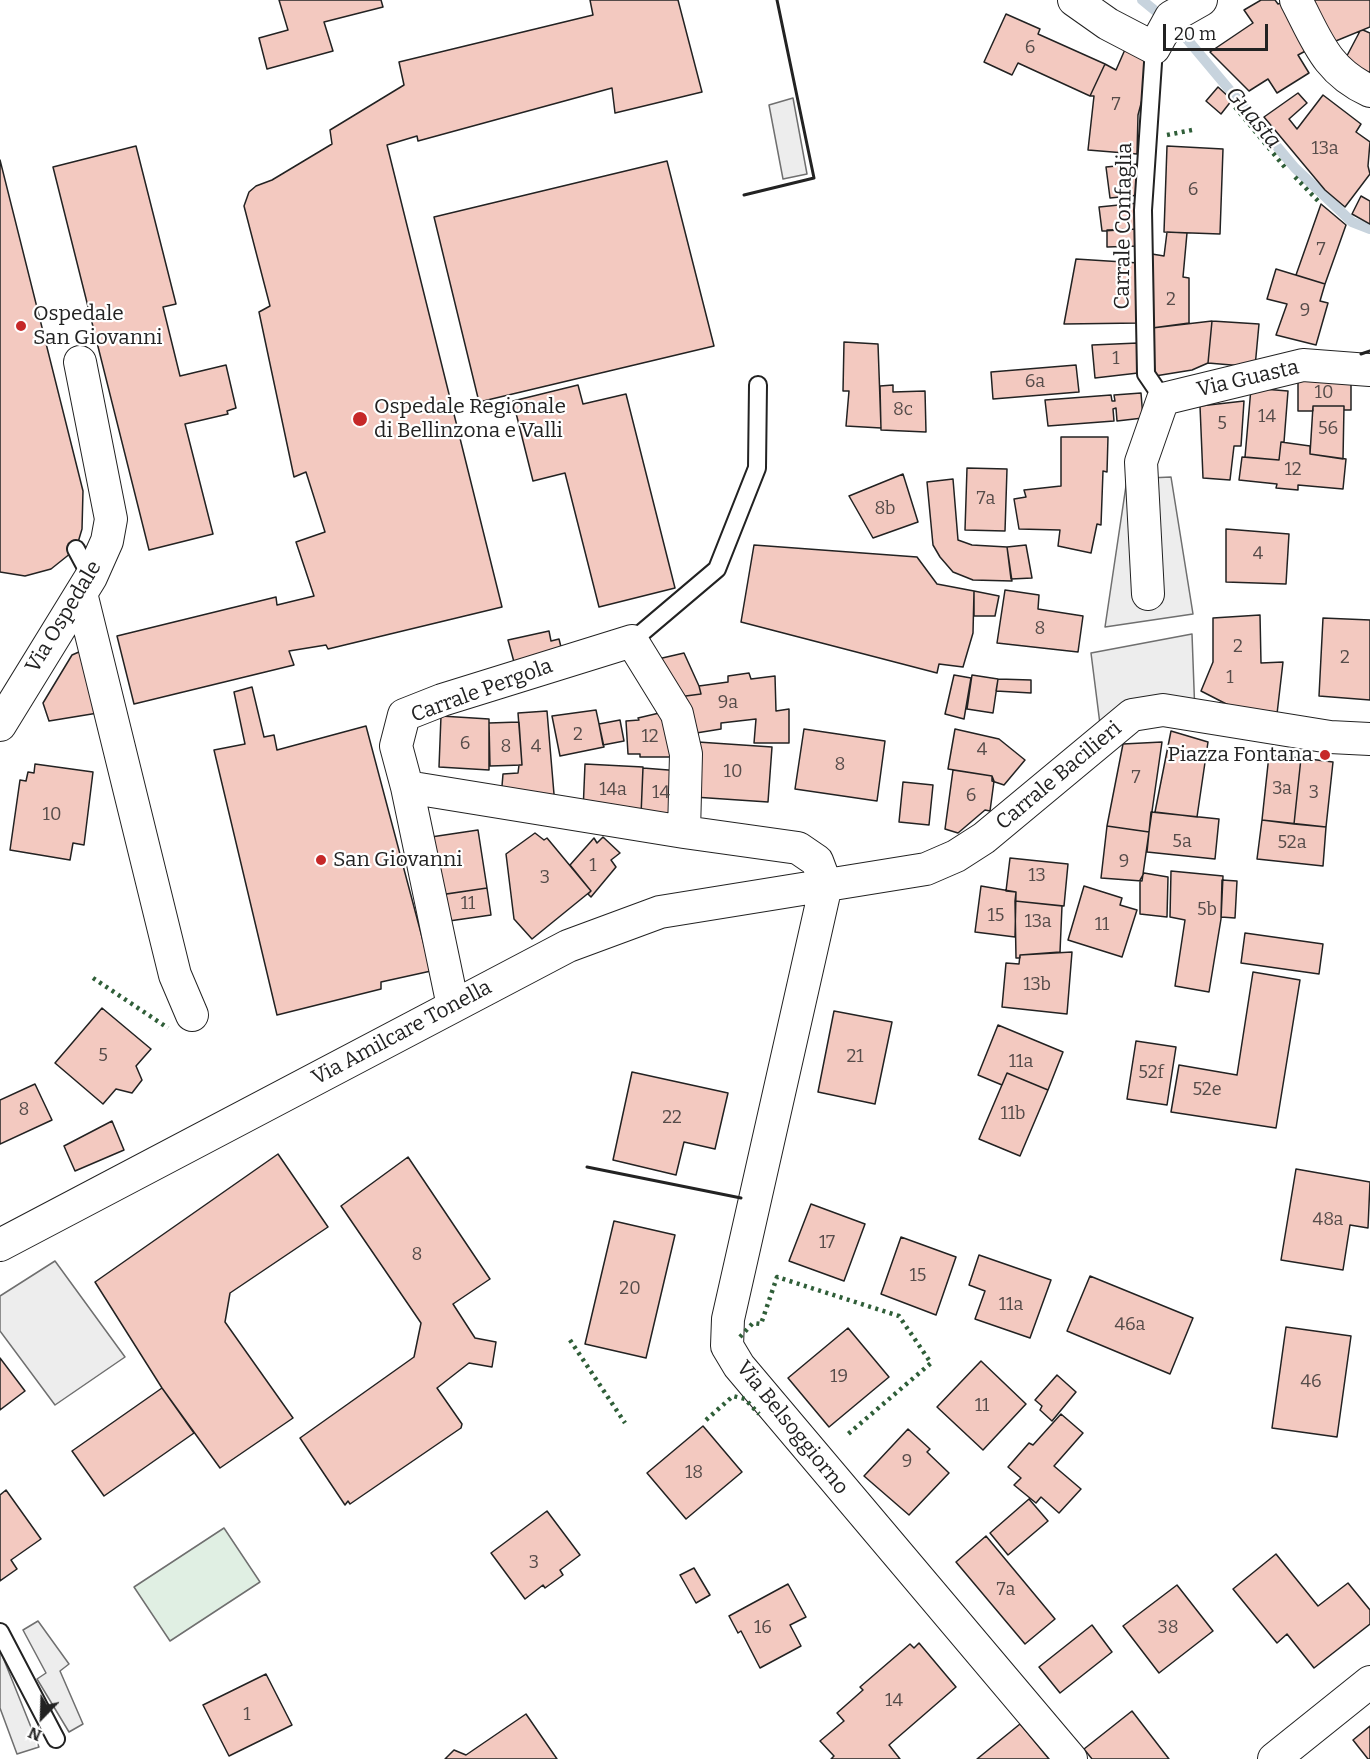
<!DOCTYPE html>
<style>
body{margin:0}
#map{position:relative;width:1370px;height:1759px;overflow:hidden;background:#fff;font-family:Bitter,serif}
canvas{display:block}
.north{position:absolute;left:12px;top:1687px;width:60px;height:60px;-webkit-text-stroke:4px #fff;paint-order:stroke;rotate:203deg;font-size:16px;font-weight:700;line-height:24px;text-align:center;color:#222}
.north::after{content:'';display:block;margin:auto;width:21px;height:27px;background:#222;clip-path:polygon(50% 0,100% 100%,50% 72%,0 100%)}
.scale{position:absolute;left:1163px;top:24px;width:105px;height:27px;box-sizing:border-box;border:3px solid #222;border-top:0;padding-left:8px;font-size:18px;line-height:21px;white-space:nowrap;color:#222;-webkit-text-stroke:4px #fff;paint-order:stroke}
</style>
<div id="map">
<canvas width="1370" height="1759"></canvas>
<div class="north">N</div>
<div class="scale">20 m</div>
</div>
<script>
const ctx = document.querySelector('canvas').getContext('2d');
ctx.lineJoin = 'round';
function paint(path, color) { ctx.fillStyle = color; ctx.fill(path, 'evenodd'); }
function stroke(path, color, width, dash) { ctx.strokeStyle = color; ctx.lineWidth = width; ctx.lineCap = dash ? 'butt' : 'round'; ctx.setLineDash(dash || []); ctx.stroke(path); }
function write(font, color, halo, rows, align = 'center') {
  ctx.font = font + ' Bitter,serif'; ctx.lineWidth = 4.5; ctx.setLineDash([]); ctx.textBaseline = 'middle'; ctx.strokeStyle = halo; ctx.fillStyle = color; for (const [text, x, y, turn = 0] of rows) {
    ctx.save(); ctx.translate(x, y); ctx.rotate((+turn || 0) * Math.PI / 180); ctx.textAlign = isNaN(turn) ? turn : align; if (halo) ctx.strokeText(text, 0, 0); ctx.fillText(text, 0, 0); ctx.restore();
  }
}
const green = new Path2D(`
 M224,1528L260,1582L170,1641L134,1587Z`);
paint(green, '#e0efe3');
stroke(green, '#6f6f6f', 1.5);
const parking = new Path2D(`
 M793,98L807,174L783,179L769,105Z
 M1171,477L1193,614L1105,627L1127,479Z
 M1192,634L1195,715L1163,710L1102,740L1091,653Z
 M55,1261L125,1357L55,1405L0,1331V1296Z
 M38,1621L69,1664L60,1671L83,1724L69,1732L37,1679L46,1673L23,1630Z
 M0,1650L39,1747L17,1754L0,1708Z`);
paint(parking, '#ededed');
stroke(parking, '#6f6f6f', 1.5);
stroke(new Path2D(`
 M1142,0L1181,32L1295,168L1352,222L1370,229`), '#c7d3dd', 10);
const building = new Path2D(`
 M279,0H381L383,7L324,22L333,51L267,69L259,38L288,30Z
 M590,0H678L702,92L615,113L612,88L418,141L417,136L387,145L502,607L328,649L326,645L289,651L294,665L134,704L117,636L276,597L277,605L314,596L296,542L325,532L306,472L294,477L259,312L270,306L244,206L249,192L256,186L272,180L332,144L330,130L404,85L399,62L593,15Z
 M1261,0H1275L1278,4L1290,0L1313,47L1298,55L1309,73L1277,93L1268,79L1249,91L1210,52L1253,23L1244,10Z
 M1310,0H1370V27L1326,45Z
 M1006,14L1040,29L1038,34L1105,64L1090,96L1018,63L1012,75L984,62Z
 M1363,30L1370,33V71L1365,81L1340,69L1360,31Z
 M1127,45L1151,66L1138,115L1137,154L1088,150L1094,96H1090L1105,64L1116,70Z
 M1218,87L1232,100L1221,114L1206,101Z
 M1298,93L1307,103L1289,119L1297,129L1323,95L1361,124L1356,132L1370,142L1368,166L1370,174L1345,207L1325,190L1264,117Z
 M136,146L176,304L163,307L180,376L226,365L236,408L227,411L228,414L185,424L213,534L149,550L53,167Z
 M1167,146L1223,149L1220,234L1164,232Z
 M0,160L83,491L82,529L76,549L51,569L25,576L0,572Z
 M667,161L714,346L479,402L434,217Z
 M1138,164L1140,195L1110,198L1106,167Z
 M1361,196L1370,201V224L1352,214Z
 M1139,203L1137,229L1102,231L1099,207Z
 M1321,204L1346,225L1325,284L1296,275Z
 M1137,229L1138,246L1107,247V230Z
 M1167,232L1187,233L1183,277L1189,278V323L1152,328V254L1164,256Z
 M1076,259L1139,263L1140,323L1064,324Z
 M1276,269L1325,284L1320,301L1328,303L1316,345L1276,335L1287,304L1267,299Z
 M1212,321L1259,324L1255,367L1208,363Z
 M1212,321L1208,363L1192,370L1155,376L1152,328Z
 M844,342L878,344L881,428L846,426L849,391H843Z
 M1138,343V373L1095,378L1092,345Z
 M1076,365L1079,392L993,399L991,372Z
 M1298,380H1351V410H1344V406H1313V411H1298Z
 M578,385L583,404L626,394L675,588L599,607L565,473L533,481L513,401Z
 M893,385V392L925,391L926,432L881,430L880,386Z
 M1251,388L1288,391L1284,442H1281L1279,460L1245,457Z
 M1141,393L1143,418L1117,421L1116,408L1113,409L1114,421L1048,426L1045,400L1111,395L1112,401H1115L1114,395Z
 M1244,401L1241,446H1234L1230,480L1203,478L1200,406Z
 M1313,406H1344L1343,459L1310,454Z
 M1061,437H1108L1107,472L1103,471L1101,525L1097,524L1091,553L1058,546L1060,530L1019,529L1014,499L1026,497L1024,490L1061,486Z
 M1281,442L1310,446V454L1346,459L1343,489L1298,485V490L1276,488L1277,484L1239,480L1242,457L1279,460Z
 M967,468L1007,469L1005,531L965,530Z
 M903,474L918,522L873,538L849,496Z
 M953,479L958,540L972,545L1007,547L1012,581L973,580L953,572L940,557L933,545L927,482Z
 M1226,529L1289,534L1286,584L1226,582Z
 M754,545L917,557L937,584L974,591L973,633L963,667L939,664L937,673L741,622Z
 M1026,545L1032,578L1011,579L1007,547Z
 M1005,590L1039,595L1038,609L1083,616L1078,652L997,643Z
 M974,591L999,596L995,616H974Z
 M1260,615L1261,663L1283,662L1277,714L1240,711L1201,691L1213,662V618Z
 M1323,618L1370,620V700L1319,696Z
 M549,631L551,641L559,639L562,651L514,662L508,640Z
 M88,648L104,712L49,721L43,703L72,655Z
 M684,653L699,686L701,694L678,697L658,659Z
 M749,673L751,679L775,676L776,711L789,709V743H754L756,719L721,723V729L690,734L678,697L701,694L699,686L728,682V676Z
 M954,675L971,678L964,719L945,714Z
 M972,675L998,679L993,713L967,709Z
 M998,679L1031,680V693L996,691Z
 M252,687L264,737L274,735L277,750L366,726L431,971L381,982V989L277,1015L214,750L245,744L234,692Z
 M596,710L604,747L560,756L552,716Z
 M672,710L673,757H640V754H628L626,721L639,720L638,718Z
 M547,711L555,806L501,798L503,774L518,773L519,765H522L518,713Z
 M441,716L489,719V770L439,767Z
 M620,720L624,741L603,745L599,724Z
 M519,722L522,765L490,766L489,723Z
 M804,729L885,741L877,801L795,789Z
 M955,729L999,739L1025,760L1004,785L992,781V776L948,769Z
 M1171,731L1208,742L1197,817L1155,812Z
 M698,742L772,747L768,802L694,797Z
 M1162,742L1149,832L1107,826L1123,744Z
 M1269,755L1301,758L1294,824L1262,820Z
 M1301,758L1333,762L1326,827L1294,824Z
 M35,764L93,772L84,845L73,843L70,860L10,850L20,780L26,781L28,772L34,773Z
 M585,764L643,767L641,815L583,812Z
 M643,768L681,771L679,817L641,815Z
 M953,770L992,776L994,781L990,811L985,810L958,833L945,829Z
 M903,782L933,785L929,825L899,822Z
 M1151,812L1219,819L1215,859L1147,852Z
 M1262,820L1326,827L1323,866L1257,859Z
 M1107,826L1149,832L1142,881L1101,878Z
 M478,830L487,888L440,895L431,837Z
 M535,833L544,840L547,838L591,891L532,939L514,919L506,854Z
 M603,837L620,853L611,860L616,867L591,897L588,894L591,891L570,865L594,838L597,843Z
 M1010,858L1068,864L1064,906L1015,901L1016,892L1006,891Z
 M1171,871L1223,876L1221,919L1209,992L1175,986L1185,920L1170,917Z
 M1144,873L1168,877L1167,917L1140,914V880Z
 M1222,880L1237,881L1235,918L1221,917Z
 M981,886L1016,892L1015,937L975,932Z
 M1084,886L1122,898L1120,905L1137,910L1122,957L1068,940Z
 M487,888L491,915L449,921L446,894Z
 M1015,901L1062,906L1060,952L1020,955V958H1016Z
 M1245,933L1323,944L1319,974L1241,963Z
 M1072,952L1067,1014L1002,1007L1006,963L1019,964L1020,955Z
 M1253,972L1300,980L1276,1128L1171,1112L1179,1065L1237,1075Z
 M102,1008L151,1049L136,1066L142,1080L132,1093L116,1089L103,1104L55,1063Z
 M834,1011L892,1022L875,1104L818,1092Z
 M998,1025L1063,1052L1048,1090L1007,1073L1002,1085L978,1075Z
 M1136,1041L1176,1047L1167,1105L1127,1099Z
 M632,1072L728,1093L715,1149L684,1142L676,1175L613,1160Z
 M1007,1073L1048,1090L1020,1156L979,1139Z
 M35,1084L52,1120L0,1144V1100Z
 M112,1121L124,1150L75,1171L64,1146Z
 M278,1154L328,1227L230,1293L225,1322L293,1418L220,1468L162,1388L95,1282Z
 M408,1157L490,1279L453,1304L475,1338L496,1342L492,1367L469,1363L437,1388L462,1424L461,1428L350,1504L348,1501L345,1505L300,1438L414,1357L421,1323L341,1206Z
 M1296,1169L1370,1182L1368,1228L1350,1225L1343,1270L1281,1260Z
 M811,1204L865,1224L844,1281L789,1261Z
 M614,1221L675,1235L646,1358L585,1344Z
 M901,1237L956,1257L936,1315L881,1294Z
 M979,1255L1051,1280L1030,1338L975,1319L985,1291L969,1285Z
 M1090,1276L1193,1318L1170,1374L1067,1331Z
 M1286,1327L1351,1336L1337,1437L1272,1428Z
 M848,1328L889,1377L829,1427L788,1378Z
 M0,1358L25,1391L0,1410Z
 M981,1361L1026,1404L983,1450L937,1407Z
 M1057,1375L1076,1392L1052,1421L1040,1410L1042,1406L1035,1400Z
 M162,1388L194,1433L104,1496L72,1451Z
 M1061,1414L1083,1433L1054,1466L1081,1489L1059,1513L1041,1497L1036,1503L1014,1485L1021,1478L1008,1467L1029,1443L1033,1445Z
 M703,1426L742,1472L686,1519L647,1473Z
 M908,1429L930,1449L927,1452L949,1473L909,1515L864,1476Z
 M6,1490L41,1539L11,1560L17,1569L0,1581V1495Z
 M1029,1499L1048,1521L1008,1555L990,1533Z
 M547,1511L580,1555L560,1570L563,1575L545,1588L543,1585L525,1599L491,1553Z
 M986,1536L1055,1619L1025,1644L956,1562Z
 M1276,1554L1318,1606L1348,1583L1370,1610V1624L1314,1668L1287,1634L1277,1643L1233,1589Z
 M694,1568L710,1595L696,1603L680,1575Z
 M788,1584L806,1617L790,1625L801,1646L760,1668L741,1631L738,1633L729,1616Z
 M1177,1585L1213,1631L1159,1673L1123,1626Z
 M1092,1625L1112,1652L1060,1693L1039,1667Z
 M919,1643L956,1687L889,1745L900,1759H831L834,1756L820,1741L844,1721L837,1713L863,1690L860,1687L910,1644L914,1648Z
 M266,1674L292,1725L229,1756L203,1705Z
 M1132,1711L1169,1759H1092L1084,1749Z
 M526,1714L557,1759H445L454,1750L466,1755Z
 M1020,1724L1049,1759H977Z
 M1370,1726V1759H1368L1353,1740Z`);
paint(building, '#f3c9c0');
stroke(building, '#222', 1.5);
const service = new Path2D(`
 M1154,48L1143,210L1146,374L1163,399
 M76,549L91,577
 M632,641L717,569L757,468L758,385
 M0,1632L56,1739`);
const minor = new Path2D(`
 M1074,0L1108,24L1154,48L1171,17L1201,0
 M1296,0C1317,40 1326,71 1370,91
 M81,593L175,975L192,1015
 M1148,594L1141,462L1163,399L1303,365L1370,370
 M0,725L91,577L107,541L111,519L80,362
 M407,787L684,832L798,848L817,861L826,885
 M826,885L728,1319L727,1346L739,1366L1071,1759
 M453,1006L407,787L396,746L404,715L442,700L632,641L677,714L686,754L684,832
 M0,1245L568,946L660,912L926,869L956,856L984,838L1132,715L1163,710L1330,737L1370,739
 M1274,1759L1370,1682`);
stroke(service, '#222', 20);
stroke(minor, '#222', 34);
stroke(service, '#fff', 16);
stroke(minor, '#fff', 32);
stroke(new Path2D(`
 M1235,107L1287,170
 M1167,135L1192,130
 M1295,177L1321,204
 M93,978L168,1028
 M740,1337L753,1323L761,1324L777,1277L899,1316L931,1363L847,1435
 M570,1340L625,1423
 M706,1420L733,1396L745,1399L759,1414`), '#2f5e38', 4.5, [3, 4.5]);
stroke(new Path2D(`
 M744,195L814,178L777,0
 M1361,354L1370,351
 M587,1167L741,1198`), '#222', 3);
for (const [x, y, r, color] of [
 [21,326,6,"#c62828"],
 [360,419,8,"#c62828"],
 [1325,755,6,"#c62828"],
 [321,860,6,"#c62828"]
]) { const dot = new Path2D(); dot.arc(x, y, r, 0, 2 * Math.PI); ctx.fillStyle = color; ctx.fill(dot); stroke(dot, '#fff', 2); }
write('18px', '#564c4a', null, [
 ["6",1030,48],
 ["7",1116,105],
 ["13a",1325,149],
 ["6",1193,190],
 ["7",1321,250],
 ["2",1171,300],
 ["9",1305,311],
 ["1",1116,359],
 ["6a",1035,382],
 ["10",1324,393],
 ["8c",903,410],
 ["14",1267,417],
 ["5",1222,424],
 ["56",1328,429],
 ["12",1293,470],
 ["7a",986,499],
 ["8b",885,509],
 ["4",1258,554],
 ["8",1040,629],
 ["2",1238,647],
 ["2",1345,658],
 ["1",1230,678],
 ["9a",728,703],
 ["2",578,735],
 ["12",650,737],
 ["6",465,744],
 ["8",506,747],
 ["4",536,747],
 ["4",982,750],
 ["8",840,765],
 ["10",733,772],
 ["7",1136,778],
 ["3a",1282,789],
 ["14a",613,790],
 ["14",661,793],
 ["3",1314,793],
 ["6",971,796],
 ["10",52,815],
 ["5a",1182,842],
 ["52a",1292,843],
 ["9",1124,862],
 ["1",593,866],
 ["13",1037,876],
 ["3",545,878],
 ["11",468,904],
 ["5b",1207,910],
 ["15",996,916],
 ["13a",1038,922],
 ["11",1102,925],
 ["13b",1037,985],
 ["5",103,1056],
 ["21",855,1057],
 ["11a",1021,1062],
 ["52f",1151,1073],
 ["52e",1207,1090],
 ["8",24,1110],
 ["11b",1013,1114],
 ["22",672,1118],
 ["48a",1328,1220],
 ["17",827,1243],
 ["8",417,1255],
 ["15",918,1276],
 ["20",630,1289],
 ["11a",1011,1305],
 ["46a",1130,1325],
 ["19",839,1377],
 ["46",1311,1382],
 ["11",982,1406],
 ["9",907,1462],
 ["18",694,1473],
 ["3",534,1563],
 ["7a",1006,1590],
 ["16",763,1628],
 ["38",1168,1628],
 ["14",894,1701],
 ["1",247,1715]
]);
write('21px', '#222', '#fff', [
 ["Carrale Confaglia",1124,226,-89],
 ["Via Guasta",1248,379,-13],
 ["Via Ospedale",64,617,-59],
 ["Carrale Pergola",482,691,-20],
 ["Carrale Bacilieri",1059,776,-40],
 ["Via Amilcare Tonella",402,1033,-28],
 ["Via Belsoggiorno",792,1428,51]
]);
write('21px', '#222', '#fff', [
 ["Ospedale",33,314],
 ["San Giovanni",33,338],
 ["Ospedale Regionale",374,407],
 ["di Bellinzona e Valli",374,431],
 ["Piazza Fontana",1313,755,"right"],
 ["San Giovanni",333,860]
], 'left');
write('italic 22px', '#222', '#fff', [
 ["Guasta",1253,118,50]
]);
</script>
